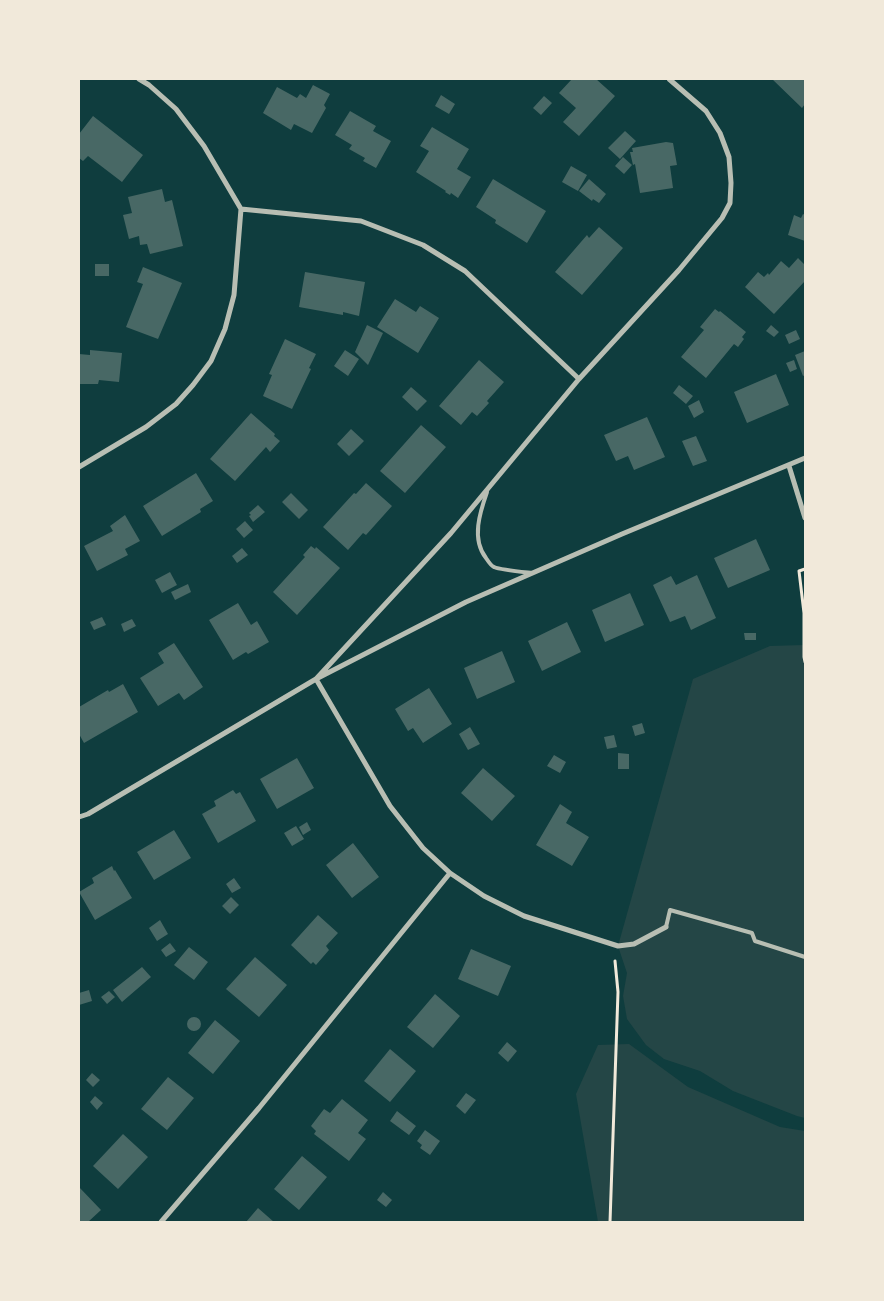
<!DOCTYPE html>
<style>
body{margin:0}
#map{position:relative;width:884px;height:1301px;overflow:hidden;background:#0f3d3e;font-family:"Titillium Web",sans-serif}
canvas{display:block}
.frame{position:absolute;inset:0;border:80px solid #f1e9da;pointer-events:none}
</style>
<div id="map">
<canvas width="884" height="1301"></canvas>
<div class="frame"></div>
</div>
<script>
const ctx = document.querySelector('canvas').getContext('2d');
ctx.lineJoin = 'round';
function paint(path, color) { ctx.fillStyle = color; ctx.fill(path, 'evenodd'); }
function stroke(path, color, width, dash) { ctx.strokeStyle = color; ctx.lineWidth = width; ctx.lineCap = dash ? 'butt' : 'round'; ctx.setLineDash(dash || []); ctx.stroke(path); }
paint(new Path2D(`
 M805,645V1118L797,1116L733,1091L700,1071L664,1059L646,1045L627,1019L623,996L627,973L618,946L693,679L770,646Z
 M629,1044L688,1087L780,1127L805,1131V1222H598L576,1094L598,1045Z`), '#244646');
paint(new Path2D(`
 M572,79H596L615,96L579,136L563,122L576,108L559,93Z
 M772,79H805V104L802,108Z
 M313,85L330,94L324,105L326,108L312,133L294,124L291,130L263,113L277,87L297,98L300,94L306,98Z
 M441,95L455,104L449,114L435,106Z
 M544,96L552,103L541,115L533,108Z
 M350,111L376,126L373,131L391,141L376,168L363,161L365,158L349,149L352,145L335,135Z
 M93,116L143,155L122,182L88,156L83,161L79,158V134Z
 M432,127L469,149L457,169L471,177L458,198L451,193L450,195L445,192L446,191L416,172L429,151L420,146Z
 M625,131L636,141L620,159L608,148Z
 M666,142L673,143L677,165L670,166L673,188L640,193L635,164L633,165L630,152H633L632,148Z
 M623,157L632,165L624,174L615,166Z
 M571,166L587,175L578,191L562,182Z
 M493,179L546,211L527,243L495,223L496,220L476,207Z
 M589,179L606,194L599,203L593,199L592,201L579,191Z
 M162,189L165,202L172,200L183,246L150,254L147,244L140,245L139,236L129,239L123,215L132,213L128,197Z
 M803,214L805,215V241L788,235L794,215L801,218Z
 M599,227L623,248L582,295L555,272L587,235L589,238Z
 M798,258L805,265V281L774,314L745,287L758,272L764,277L768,273L769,275L781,261L789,268Z
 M95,264H109V276H95Z
 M143,267L182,283L158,339L126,327L143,284L137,282Z
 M305,272L365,282L359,316L343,312V315L299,307Z
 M395,299L416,312L420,306L439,318L418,353L377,327Z
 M715,309L719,312L720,311L746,332L742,337L744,339L738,347L734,344L706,378L681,357L704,330L700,327Z
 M367,325L383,333L368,365L355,352Z
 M771,325L779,332L774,337L766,331Z
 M796,330L800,339L789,344L785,335Z
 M285,339L316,354L309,368L311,369L292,409L263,396L272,375L269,374Z
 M90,350L122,353L119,382L99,380L98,384H79V354L90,355Z
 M345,350L359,359L348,376L334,366Z
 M805,351V375L803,376L795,355Z
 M479,360L504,382L487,401L489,403L477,416L472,412L461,425L439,406Z
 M794,360L797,369L790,372L786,363Z
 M776,374L789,405L747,423L734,392Z
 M679,385L693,396L686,404L673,393Z
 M411,387L427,401L417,411L402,397Z
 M699,400L704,412L694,418L688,406Z
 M251,413L275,434L274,436L280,441L270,452L266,447L235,481L210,459Z
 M647,417L665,457L634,470L628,456L616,461L604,435Z
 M421,425L446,447L405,493L380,471Z
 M351,429L364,441L349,456L337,444Z
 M696,436L707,461L693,466L682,441Z
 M196,473L213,501L200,509L201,512L162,536L143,506Z
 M366,483L392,506L366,535L363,533L348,550L323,527L354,493L356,494Z
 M291,493L308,510L299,519L282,502Z
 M258,505L265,512L253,522L249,516L251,515L249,513Z
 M125,515L140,541L125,549L128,555L97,571L84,546L113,531L110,526Z
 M245,521L253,530L244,538L236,529Z
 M756,539L770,570L728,588L714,558Z
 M311,546L315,549L316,547L340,568L297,615L273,592L305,557L303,555Z
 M242,548L248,555L237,563L232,556Z
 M170,572L177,585L162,593L155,580Z
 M697,575L716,618L691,630L685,616L670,622L653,585L671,576L676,585Z
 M188,584L191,592L175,600L171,592Z
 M630,593L644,625L605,642L592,610Z
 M238,603L251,625L257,621L269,642L248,654L246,652L233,660L209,620Z
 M102,617L106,625L94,630L90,622Z
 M132,619L136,626L124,632L121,624Z
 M567,622L581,652L542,671L528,641Z
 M744,633H756V640H745Z
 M174,643L203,687L184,700L179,693L158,706L140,678L164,663L158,653Z
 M502,651L515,682L477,699L464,668Z
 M123,684L138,712L84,743L79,734V707L108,690L109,692Z
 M429,688L452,724L423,743L413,728L408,731L395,709Z
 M642,723L645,733L635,736L632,726Z
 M470,727L480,744L468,750L459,734Z
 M614,735L617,747L607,749L604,737Z
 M618,753L629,754V769H618Z
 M554,755L566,762L560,773L547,766Z
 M297,758L314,788L277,809L260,779Z
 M483,768L515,796L492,821L461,793Z
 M233,790L236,794L240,792L256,821L218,843L202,814L216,806L214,801Z
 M560,804L572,812L566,823L589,837L572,866L536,845Z
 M307,822L311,830L303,835L299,827Z
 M296,826L304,839L292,846L284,833Z
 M174,830L191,858L154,880L137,852Z
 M353,843L379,877L352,898L326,865Z
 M112,866L114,871L115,870L132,898L95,920L79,892L94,883L92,878Z
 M234,878L241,888L232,893L226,884Z
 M231,897L239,905L230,914L222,906Z
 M318,915L338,933L326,946L329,950L316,965L313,962L311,964L291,945Z
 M160,920L168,934L157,941L149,928Z
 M170,943L176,951L166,957L161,950Z
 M189,947L208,962L194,980L174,965Z
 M471,949L511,966L498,996L458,979Z
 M255,957L287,985L259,1017L226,989Z
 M142,967L151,977L122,1002L113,990Z
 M89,990L92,1001L79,1005V993Z
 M109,991L115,997L107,1004L101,997Z
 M435,994L460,1016L433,1048L407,1027Z
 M187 1024a7 7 0 1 1 14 0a7 7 0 1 1-14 0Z
 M215,1020L240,1041L213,1074L188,1053Z
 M507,1042L517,1051L508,1062L498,1053Z
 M390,1049L416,1071L390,1102L364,1081Z
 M92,1073L100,1080L93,1087L86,1080Z
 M168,1077L194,1098L167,1130L141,1109Z
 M466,1093L476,1100L465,1114L456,1106Z
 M95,1096L103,1103L97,1110L90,1102Z
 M342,1099L368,1120L358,1133L366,1139L349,1161L314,1134L316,1131L311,1126L324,1109L330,1113Z
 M397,1111L416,1126L409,1135L390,1121Z
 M425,1130L440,1141L430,1155L420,1148L422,1145L417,1141Z
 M123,1134L148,1157L118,1189L93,1166Z
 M302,1156L327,1177L299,1210L274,1189Z
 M79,1187L101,1210L88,1222H79Z
 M383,1192L392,1200L386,1207L377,1200Z
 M258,1208L274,1222H246Z`), '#486865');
stroke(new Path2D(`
 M805,569L799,571L804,613V657L805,662
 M610,1222L618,992L615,961`), '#f1e9da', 3);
stroke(new Path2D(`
 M487,492C480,512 471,539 486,558C488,561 491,566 494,567C501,570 523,572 532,573
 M666,927L670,910L752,933L755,941L805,957`), '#b8beb3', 4);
stroke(new Path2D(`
 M241,209L361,221L423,245L465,271L579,379
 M789,466L805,518
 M79,467L146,427L176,404L193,385L211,361L225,329L234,295L241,209L204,146L176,109L149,85L139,79
 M79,817L88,814L316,679L451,533L579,379L679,270L722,218L730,203L731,183L729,157L720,133L706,111L669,79
 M666,927L634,944L618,946L524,916L484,896L450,873L423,848L390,806L316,679L466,602L622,534L805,458
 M161,1222L259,1108L450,873`), '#b8beb3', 5);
</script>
